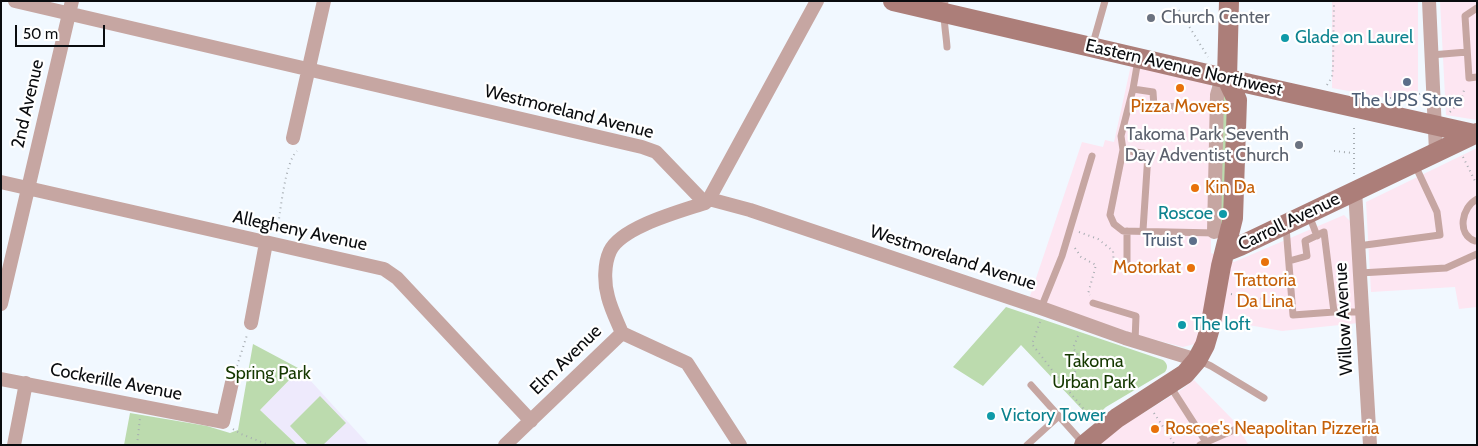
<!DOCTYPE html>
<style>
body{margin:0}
#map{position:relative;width:1478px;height:446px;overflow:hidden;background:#f1f8ff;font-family:Cabin,sans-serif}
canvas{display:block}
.frame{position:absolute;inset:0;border:2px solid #0a0c0f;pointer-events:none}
.scale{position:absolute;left:15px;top:25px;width:90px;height:22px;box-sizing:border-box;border:2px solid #0a0c0f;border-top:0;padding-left:6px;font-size:15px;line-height:18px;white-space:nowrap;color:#0a0c0f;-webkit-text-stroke:4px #fff;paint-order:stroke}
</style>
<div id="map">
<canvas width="1478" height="446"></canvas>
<div class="frame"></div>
<div class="scale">50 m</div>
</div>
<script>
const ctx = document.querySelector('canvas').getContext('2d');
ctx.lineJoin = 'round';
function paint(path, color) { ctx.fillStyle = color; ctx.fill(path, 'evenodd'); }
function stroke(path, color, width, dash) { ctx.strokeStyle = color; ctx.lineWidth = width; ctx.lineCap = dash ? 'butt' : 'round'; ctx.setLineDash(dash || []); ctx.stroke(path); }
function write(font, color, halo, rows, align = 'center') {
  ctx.font = font + ' Cabin,sans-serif'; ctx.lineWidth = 4.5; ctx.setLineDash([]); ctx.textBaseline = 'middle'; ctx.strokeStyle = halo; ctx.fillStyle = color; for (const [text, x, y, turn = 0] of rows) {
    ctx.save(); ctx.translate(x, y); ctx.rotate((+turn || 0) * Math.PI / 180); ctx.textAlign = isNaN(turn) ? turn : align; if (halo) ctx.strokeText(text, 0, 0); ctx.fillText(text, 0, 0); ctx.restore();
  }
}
paint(new Path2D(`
 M1332,1H1418V104L1332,88Z
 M1440,1H1477V120L1446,115Z
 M1131,65L1211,81V253L1234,262L1344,215L1350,221L1353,235L1359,323L1282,331L1226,321L1201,330L1195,344L1183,347L1144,337L1029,299L1082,142L1103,147L1105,140L1114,142Z
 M1477,148V307L1459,309L1455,287L1371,292L1366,202Z
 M1194,380L1234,421L1248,444L1098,445L1114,431L1181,390Z`), '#fde6f2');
paint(new Path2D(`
 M300,369L369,445H297L260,410Z`), '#eeeafc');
paint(new Path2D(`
 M1229,91L1226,224L1221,226L1219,98Z
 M1006,307L1163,360C1168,364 1168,368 1165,372L1106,407L1092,420L1021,345L983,386L953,367Z
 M253,344L300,369L260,410L297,445H124L130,413L207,426L230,433L238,430Z
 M320,396L346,423L323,445H308L290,426Z`), '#bcdbae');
stroke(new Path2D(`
 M1179,10L1208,57
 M1327,85L1332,77L1333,67L1334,1
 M1390,98L1415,97L1421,93
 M1450,112L1461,100L1465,87
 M1334,151L1353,153
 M1463,157L1476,183H1477
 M1354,174V124
 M1079,232L1098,239L1113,251L1114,266
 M277,233C280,215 285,161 297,151
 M1075,248L1081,257L1096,265L1088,294L1090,295
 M1231,294L1283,302
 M1040,322L1032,344L1062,383
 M1078,336L1073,348L1081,359L1075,372L1062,383L1092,419
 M237,366L247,335
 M1154,413L1175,445
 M1075,421L1087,413
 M233,429L241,434L269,445
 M137,445L140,418`), '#a6acb1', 2, [1, 4]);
stroke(new Path2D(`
 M945,1C942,16 946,31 947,47
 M1477,8L1465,16L1469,78L1477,77
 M1092,47L1105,1
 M1431,55L1467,52
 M1138,60L1133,89L1121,136L1123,150L1110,215L1114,224L1123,231L1216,233
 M1133,89L1153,92L1154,107L1189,106
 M1123,150L1148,154L1143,230
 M1309,215L1317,236
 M1286,227L1293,315L1334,312L1324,232L1305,241L1307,256L1289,261
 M1127,231V266
 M1475,241C1456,234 1462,207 1477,199
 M1358,246L1440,235L1437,212L1415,165
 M1360,273L1446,268L1477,254
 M1093,303L1136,316L1135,341
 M1041,308L1062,256L1092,156
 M1334,312H1362
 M1198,360L1211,366L1264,398
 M1031,385L1083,443
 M1170,386L1206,442
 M1027,445L1059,416
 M1200,445L1236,429`), '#c6a6a2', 7);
stroke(new Path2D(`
 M15,1L642,147L656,152L705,203
 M1429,1L1436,152
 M293,138L324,1
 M1,182L384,269L397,278L531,421
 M1355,190L1370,445
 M709,199L817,1
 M1214,232L1217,95L1219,88L1227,79
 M1,304L72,1
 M251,323L266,243
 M622,333C617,321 611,309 608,297C604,283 604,264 610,251C621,227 681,211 705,203L709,199L750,210L1041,308L1125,338L1197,360
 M622,333L687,363L740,445
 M1,379L223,422L233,378
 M14,445L26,383
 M505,445L622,333`), '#c6a6a2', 14);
stroke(new Path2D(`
 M893,1L1250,84L1474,134
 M1225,252L1240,246L1477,133
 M1084,445L1117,418L1185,374L1197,360L1205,345L1210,328L1221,266L1233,218L1237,100L1227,79L1229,1`), '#ac7e79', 20);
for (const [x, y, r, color] of [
 [1151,18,5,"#6b7280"],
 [1285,38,5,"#0f9aa8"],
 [1407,82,5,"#5c6f8a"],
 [1180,88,5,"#e8710a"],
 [1299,145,5,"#6b7280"],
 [1195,188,5,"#e8710a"],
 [1223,214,5,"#0f9aa8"],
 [1193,241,5,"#5c6f8a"],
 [1265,262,5,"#e8710a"],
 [1191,268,5,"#e8710a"],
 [1182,325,5,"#0f9aa8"],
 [991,416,5,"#0f9aa8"],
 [1155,429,5,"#e8710a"]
]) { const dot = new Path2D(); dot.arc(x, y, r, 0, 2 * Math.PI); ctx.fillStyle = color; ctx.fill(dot); stroke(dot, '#fff', 2); }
write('18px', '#5b616d', '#fff', [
 ["Church Center",1161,18],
 ["Takoma Park Seventh",1289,135,"right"],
 ["Day Adventist Church",1289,156,"right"]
], 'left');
write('18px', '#0d838f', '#fff', [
 ["Glade on Laurel",1295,38],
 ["Roscoe",1213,214,"right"],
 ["The loft",1192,325],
 ["Victory Tower",1001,416]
], 'left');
write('18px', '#0a0c0f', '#fff', [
 ["Eastern Avenue Northwest",1184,68,13],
 ["2nd Avenue",28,104,-77],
 ["Westmoreland Avenue",569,112,14],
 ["Carroll Avenue",1289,222,-26],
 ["Allegheny Avenue",300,231,12],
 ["Westmoreland Avenue",953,258,18],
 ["Willow Avenue",1344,319,-93],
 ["Elm Avenue",566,360,-44],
 ["Cockerille Avenue",116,382,11]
]);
write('18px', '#4e5e75', '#fff', [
 ["The UPS Store",1407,101],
 ["Truist",1183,241,"right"]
]);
write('18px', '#c56008', '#fff', [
 ["Pizza Movers",1180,107],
 ["Kin Da",1205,188,"left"],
 ["Motorkat",1181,268,"right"],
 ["Trattoria",1265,281],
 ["Da Lina",1265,302],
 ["Roscoe's Neapolitan Pizzeria",1165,429,"left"]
]);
write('18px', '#153800', '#fff', [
 ["Takoma",1094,362],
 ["Urban Park",1094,383],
 ["Spring Park",268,374]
]);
</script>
